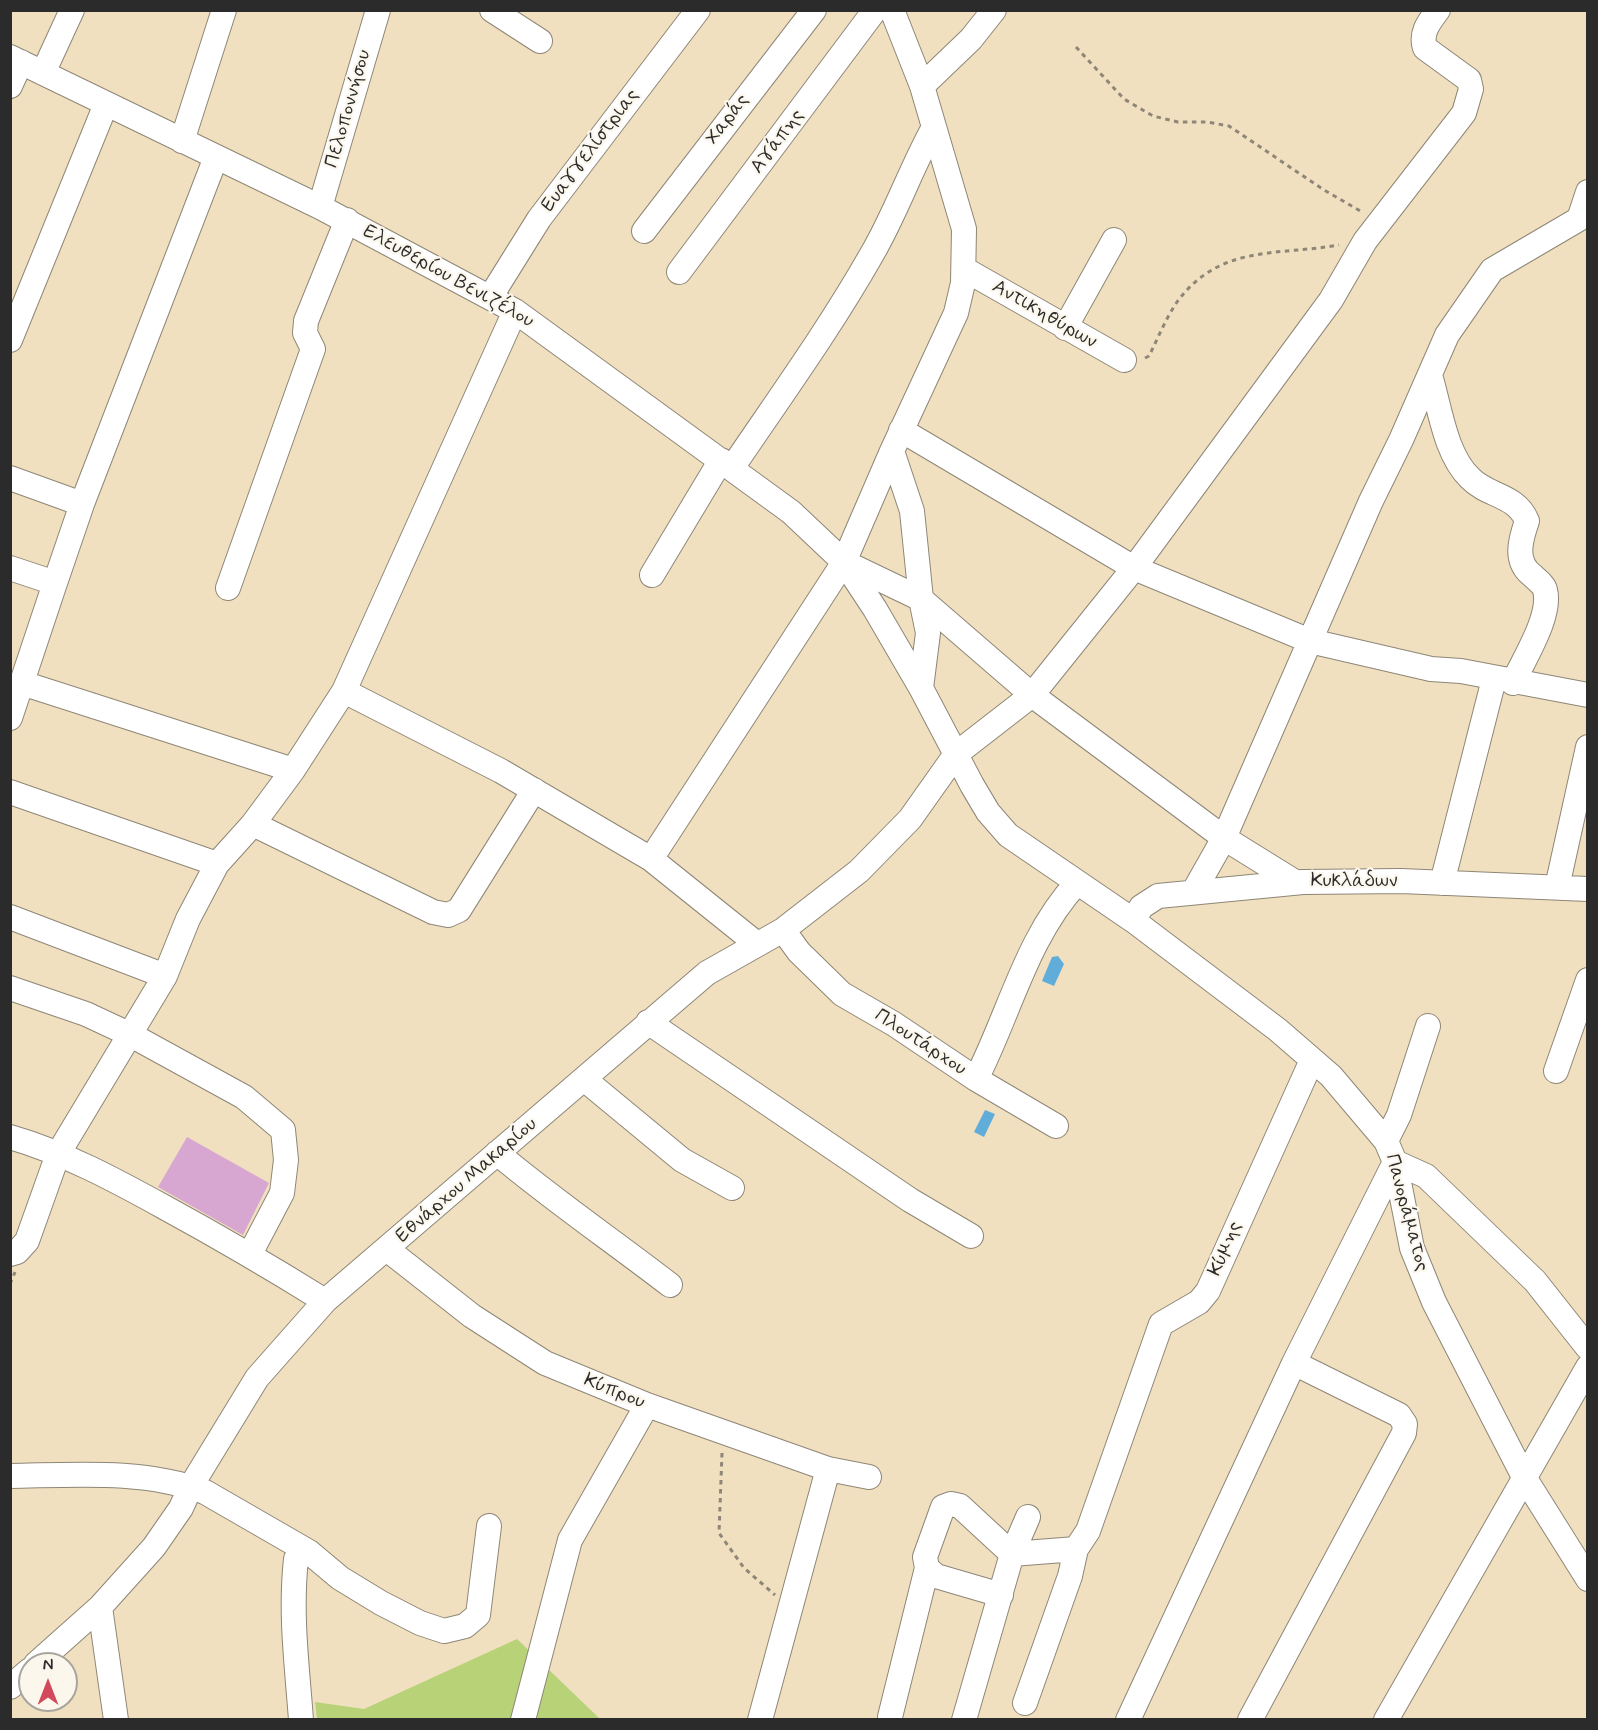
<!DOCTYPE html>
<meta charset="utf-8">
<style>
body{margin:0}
#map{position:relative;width:1598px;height:1730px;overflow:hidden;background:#f0e0c0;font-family:Mynerve,sans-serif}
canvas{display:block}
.frame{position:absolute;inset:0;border:12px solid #2b2b2b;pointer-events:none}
.north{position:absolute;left:18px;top:1652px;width:60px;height:60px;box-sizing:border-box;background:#fbf7ec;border:2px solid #a8a59f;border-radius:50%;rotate:0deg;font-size:16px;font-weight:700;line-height:24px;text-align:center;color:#2b2b2b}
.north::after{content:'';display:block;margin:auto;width:21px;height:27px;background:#d1495b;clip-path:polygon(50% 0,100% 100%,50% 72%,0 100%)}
</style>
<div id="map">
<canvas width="1598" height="1730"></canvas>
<div class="frame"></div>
<div class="north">N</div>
</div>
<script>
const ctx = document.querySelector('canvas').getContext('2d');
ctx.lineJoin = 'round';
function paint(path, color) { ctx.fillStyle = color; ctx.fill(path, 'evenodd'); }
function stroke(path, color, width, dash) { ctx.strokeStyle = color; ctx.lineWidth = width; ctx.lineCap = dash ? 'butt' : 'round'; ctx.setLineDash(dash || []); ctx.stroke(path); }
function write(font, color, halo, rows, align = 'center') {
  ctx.font = font + ' Mynerve,sans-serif'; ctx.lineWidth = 4.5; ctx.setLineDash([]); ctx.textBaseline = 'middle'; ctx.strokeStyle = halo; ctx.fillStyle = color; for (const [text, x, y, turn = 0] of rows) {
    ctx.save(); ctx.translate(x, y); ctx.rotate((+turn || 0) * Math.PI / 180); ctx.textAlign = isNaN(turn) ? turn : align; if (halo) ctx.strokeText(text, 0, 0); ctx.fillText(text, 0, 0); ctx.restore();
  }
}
paint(new Path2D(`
 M517,1639L600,1719H317L315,1702L364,1709Z`), '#b8d278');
paint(new Path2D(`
 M1058,956L1064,964L1054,986L1042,981L1052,957Z
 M985,1110L995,1114L984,1137L974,1132Z`), '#61adda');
paint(new Path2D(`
 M187,1137L269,1183L243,1235L158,1187Z`), '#d7a7d1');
const minor = new Path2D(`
 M492,10L540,41
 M10,57L320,207L515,311L791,512L844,562L875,609L921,688L972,785L988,812L1008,835L1134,921L1278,1030L1331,1076L1386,1141L1395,1162L1412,1248L1434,1302L1524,1477L1588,1579
 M43,73L72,10
 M10,86L21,62
 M922,86L971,39L994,10
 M182,141L224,10
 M320,207L378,10
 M644,231L814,10
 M964,269L1124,360
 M679,272L875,10
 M491,296L539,219L698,10
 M1065,328L1114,240
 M10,340L106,104
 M1430,375C1440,408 1445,454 1470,478C1488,497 1516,494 1527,521C1520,541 1514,562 1533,576C1537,580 1544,585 1545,590C1552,616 1523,660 1513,683
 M901,430L1134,568L1310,641L1431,669L1461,671L1588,695
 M892,451L912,511L921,599L1032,695L1224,838L1295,882
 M732,468C780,397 830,328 872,254C896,213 911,168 934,127
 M10,478L82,504
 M844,562L921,599L928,633L921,688
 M10,568L55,583L82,504L216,157
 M652,575L721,460
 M228,588L313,349L305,333L306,321L347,220
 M22,683L293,770
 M344,691L501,771L651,859
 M10,718L55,583
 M10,792L217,864
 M253,824L293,770L344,691L515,311
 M1442,883L1494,679
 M1557,887L1588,747
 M1194,891L1224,838L1371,501L1401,440L1447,335L1492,270L1579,219L1588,192
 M10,917L165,976
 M1134,921L1141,907L1158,896L1303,882L1401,881L1588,889
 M783,930L799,952L842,994L894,1024L976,1079C1009,1015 1027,936 1077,883
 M757,944L651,859L844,562L892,451L956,313L963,283L964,229L922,86L892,10
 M10,988L86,1014L131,1035L244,1097L283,1130L286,1160L282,1193L250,1254
 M648,1022L910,1200L971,1236
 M1556,1071L1588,980
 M584,1079L682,1160L732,1188
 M976,1079L1056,1126
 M10,1137C65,1153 115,1180 164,1207C219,1237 272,1268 325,1301
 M1386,1141L1399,1115L1428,1026
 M497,1153C553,1200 613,1241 670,1285
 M388,1250L472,1316L545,1363L647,1405L828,1469L869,1477
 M10,1254L17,1252L27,1241L58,1154L165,976L188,919L217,864L253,824L433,912L448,915L459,910L534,790
 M10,1476C75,1475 144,1469 205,1492L309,1552L340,1578L381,1603L420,1623L444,1631L465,1626L478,1615L489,1526
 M927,1568L936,1576L1001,1595
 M100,1607L116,1720
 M36,1664L100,1607L154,1547L181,1508L191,1486L257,1378L325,1301L707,973L783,930L859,871L910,819L956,754L1032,695L1134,568L1331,300L1365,241L1464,113L1471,89L1469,80L1425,48C1420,33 1429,22 1438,10
 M10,1687L30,1670
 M1025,1703L1070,1576L1076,1549
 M890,1717L927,1568L925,1557L943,1507L951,1504L960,1506L1012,1554L1076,1549L1088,1531L1161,1324L1199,1302L1208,1291L1312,1060
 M301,1720C297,1665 290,1614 296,1559L309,1552
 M523,1720L570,1540L647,1405
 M760,1720L828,1469
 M964,1720L1012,1554L1028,1517
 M1128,1720L1294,1363L1395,1162L1426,1176L1535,1281L1588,1348
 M1250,1720L1404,1433L1405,1424L1399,1415L1294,1363
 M1386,1720L1588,1367`);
stroke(minor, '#8e8676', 26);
stroke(new Path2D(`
 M1076,47L1124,99L1153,116L1178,122H1207L1229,126L1324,190L1362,212
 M1145,358L1149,356C1158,338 1166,318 1177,302C1220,244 1276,256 1339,245
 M10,1284L15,1272
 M722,1453L719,1533L744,1568L775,1595`), '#8e8676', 3, [4.5, 4.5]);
stroke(minor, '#fff', 24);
write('20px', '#2b2b2b', '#fbf7ec', [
 ["Πελοποννήσου",349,109,-74],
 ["Χαράς",728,120,-53],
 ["Αγάπης",778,142,-53],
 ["Ευαγγελίστριας",591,151,-53],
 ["Ελευθερίου Βενιζέλου",448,277,29],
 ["Αντικηθύρων",1044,315,30],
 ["Κυκλάδων",1354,882],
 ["Πλουτάρχου",920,1043,33],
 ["Εθνάρχου Μακαρίου",467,1181,-41],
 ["Πανοράματος",1406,1213,75],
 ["Κύμης",1226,1249,-67],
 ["Κύπρου",614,1392,22]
]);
</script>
